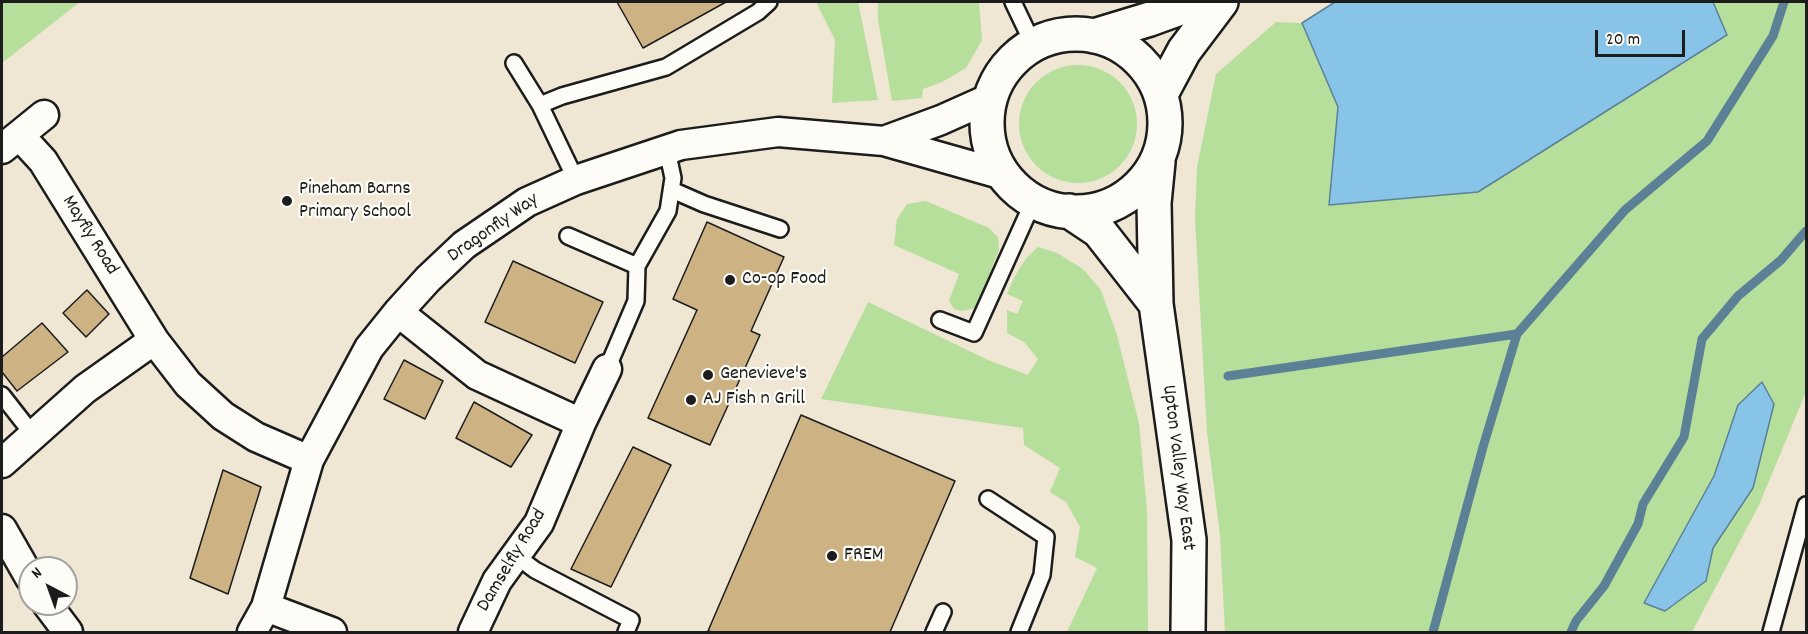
<!DOCTYPE html>
<style>
body{margin:0}
#map{position:relative;width:1808px;height:634px;overflow:hidden;background:#efe6d4;font-family:Dekko,sans-serif}
canvas{display:block}
.frame{position:absolute;inset:0;border:3px solid #1c1c1c;pointer-events:none}
.north{position:absolute;left:18px;top:556px;width:60px;height:60px;box-sizing:border-box;background:#fdfcf7;border:2px solid #a3a29f;border-radius:50%;rotate:319deg;font-size:16px;font-weight:700;line-height:24px;text-align:center;color:#1c1c1c}
.north::after{content:'';display:block;margin:auto;width:21px;height:27px;background:#1c1c1c;clip-path:polygon(50% 0,100% 100%,50% 72%,0 100%)}
.scale{position:absolute;left:1595px;top:30px;width:90px;height:27px;box-sizing:border-box;border:3px solid #1c1c1c;border-top:0;padding-left:8px;font-size:18px;line-height:21px;white-space:nowrap;color:#1c1c1c;-webkit-text-stroke:4px #fdfcf7;paint-order:stroke}
</style>
<div id="map">
<canvas width="1808" height="634"></canvas>
<div class="frame"></div>
<div class="north">N</div>
<div class="scale">20 m</div>
</div>
<script>
const ctx = document.querySelector('canvas').getContext('2d');
ctx.lineJoin = 'round';
function paint(path, color) { ctx.fillStyle = color; ctx.fill(path, 'evenodd'); }
function stroke(path, color, width, dash) { ctx.strokeStyle = color; ctx.lineWidth = width; ctx.lineCap = dash ? 'butt' : 'round'; ctx.setLineDash(dash || []); ctx.stroke(path); }
function write(font, color, halo, rows, align = 'center') {
  ctx.font = font + ' Dekko,sans-serif'; ctx.lineWidth = 4.5; ctx.setLineDash([]); ctx.textBaseline = 'middle'; ctx.strokeStyle = halo; ctx.fillStyle = color; for (const [text, x, y, turn = 0] of rows) {
    ctx.save(); ctx.translate(x, y); ctx.rotate((+turn || 0) * Math.PI / 180); ctx.textAlign = isNaN(turn) ? turn : align; if (halo) ctx.strokeText(text, 0, 0); ctx.fillText(text, 0, 0); ctx.restore();
  }
}
paint(new Path2D(`
 M2,2H80L2,63Z
 M816,2H858L878,100L832,103L835,40Z
 M878,2H979L982,40L966,68L942,82L923,89L922,98L892,101L878,20Z
 M1713,2H1806V392L1759,505L1692,632H1225L1220,535L1207,432L1195,219L1197,167L1216,74L1276,22L1302,23L1338,107L1329,205L1478,192L1727,36Z
 M1019 124a59 59 0 1 1 118 0a59 59 0 1 1-118 0Z
 M926,201L989,228L998,237L999,250L976,308L962,311L954,309L949,301L959,274L894,245L897,219L907,204Z
 M1038,247L1057,253L1083,269L1101,290L1117,335L1139,423L1147,511L1148,632H1067L1097,568L1075,557L1080,527L1066,502L1050,492L1060,468L1024,445L1023,428L821,399L868,302L988,360L1028,375L1038,359L1024,342L1007,333V310L1017,314L1023,301L1007,294C1015,275 1022,260 1038,247Z`), '#b6df9b');
const water = new Path2D(`
 M1335,2H1713L1727,35L1478,192L1329,205L1338,107L1302,23Z
 M1762,382L1774,404L1753,488L1713,548L1706,581L1665,611L1644,603L1714,476L1738,405Z`);
paint(water, '#87c4e7');
stroke(water, '#5c8196', 1.5);
stroke(new Path2D(`
 M1228,376L1517,334L1625,210L1707,141L1773,36L1784,2
 M1433,632L1483,447L1517,334
 M1571,632L1576,621L1604,586L1638,524L1643,504L1684,437L1702,339L1738,296L1781,260L1806,231`), '#5c8196', 9);
const building = new Path2D(`
 M617,2H726L643,48Z
 M707,222L784,257L751,331L760,335L710,445L648,418L697,310L673,299Z
 M513,261L603,302L575,363L485,322Z
 M87,290L109,314L86,337L63,313Z
 M42,323L68,352L17,391L2,372V357Z
 M404,360L443,381L425,419L384,399Z
 M474,402L532,435L511,467L456,438Z
 M801,415L955,481L890,632H713L708,631Z
 M633,447L671,465L611,587L571,569Z
 M223,470L261,487L228,594L190,578Z`);
paint(building, '#cdb383');
stroke(building, '#1c1c1c', 1.5);
const service = new Path2D(`
 M1013,2L1033,44
 M514,63L540,105
 M576,180L540,105L562,96L666,67L758,12L769,2
 M672,190L704,204L780,229
 M568,236L637,266L668,211L673,178L667,150
 M940,320L974,333L1033,202
 M607,369L636,301L637,266
 M2,395L34,436
 M988,499L1046,537L1042,575L1019,632
 M515,555L535,570L631,620L626,632
 M934,632L943,612
 M1771,632L1806,505`);
const minor = new Path2D(`
 M20,136L43,161L154,340L188,384L223,416L256,437L309,460
 M884,141L941,120L988,99
 M2,149L44,115
 M398,312L477,375L581,423
 M2,463L85,389L154,340
 M2,529L30,578
 M47,604L68,632
 M266,607L332,632
 M252,632L266,607L309,460L369,348L398,312L428,279L464,245L527,202L576,180L681,145L778,132L884,141L1004,175
 M473,632L497,581L539,523L581,423L607,369`);
const tertiary = new Path2D(`
 M987 123a89 89 0 1 1 178 0a89 89 0 1 1-178 0Z
 M1094,36L1150,19L1197,2
 M1161,94L1184,51L1221,2
 M1158,162L1154,203L1156,304L1189,540L1188,632
 M1069,211L1099,231L1156,304`);
stroke(service, '#1c1c1c', 20);
stroke(minor, '#1c1c1c', 33);
stroke(tertiary, '#1c1c1c', 38);
stroke(service, '#fdfcf7', 15);
stroke(minor, '#fdfcf7', 28);
stroke(tertiary, '#fdfcf7', 33);
for (const [x, y, r, color] of [
 [287,201,6,"#1c1c1c"],
 [730,280,6,"#1c1c1c"],
 [708,375,6,"#1c1c1c"],
 [691,400,6,"#1c1c1c"],
 [832,556,6,"#1c1c1c"]
]) { const dot = new Path2D(); dot.arc(x, y, r, 0, 2 * Math.PI); ctx.fillStyle = color; ctx.fill(dot); stroke(dot, '#fdfcf7', 2); }
write('20px', '#1c1c1c', '#fdfcf7', [
 ["Pineham Barns",299,190],
 ["Primary School",299,213],
 ["Co-op Food",742,280],
 ["Genevieve's",720,375],
 ["AJ Fish n Grill",703,400],
 ["FREM",844,556]
], 'left');
write('20px', '#1c1c1c', '#fdfcf7', [
 ["Dragonfly Way",494,229,-35],
 ["Mayfly Road",89,236,58],
 ["Upton Valley Way East",1177,468,83],
 ["Damselfly Road",513,561,-59]
]);
</script>
